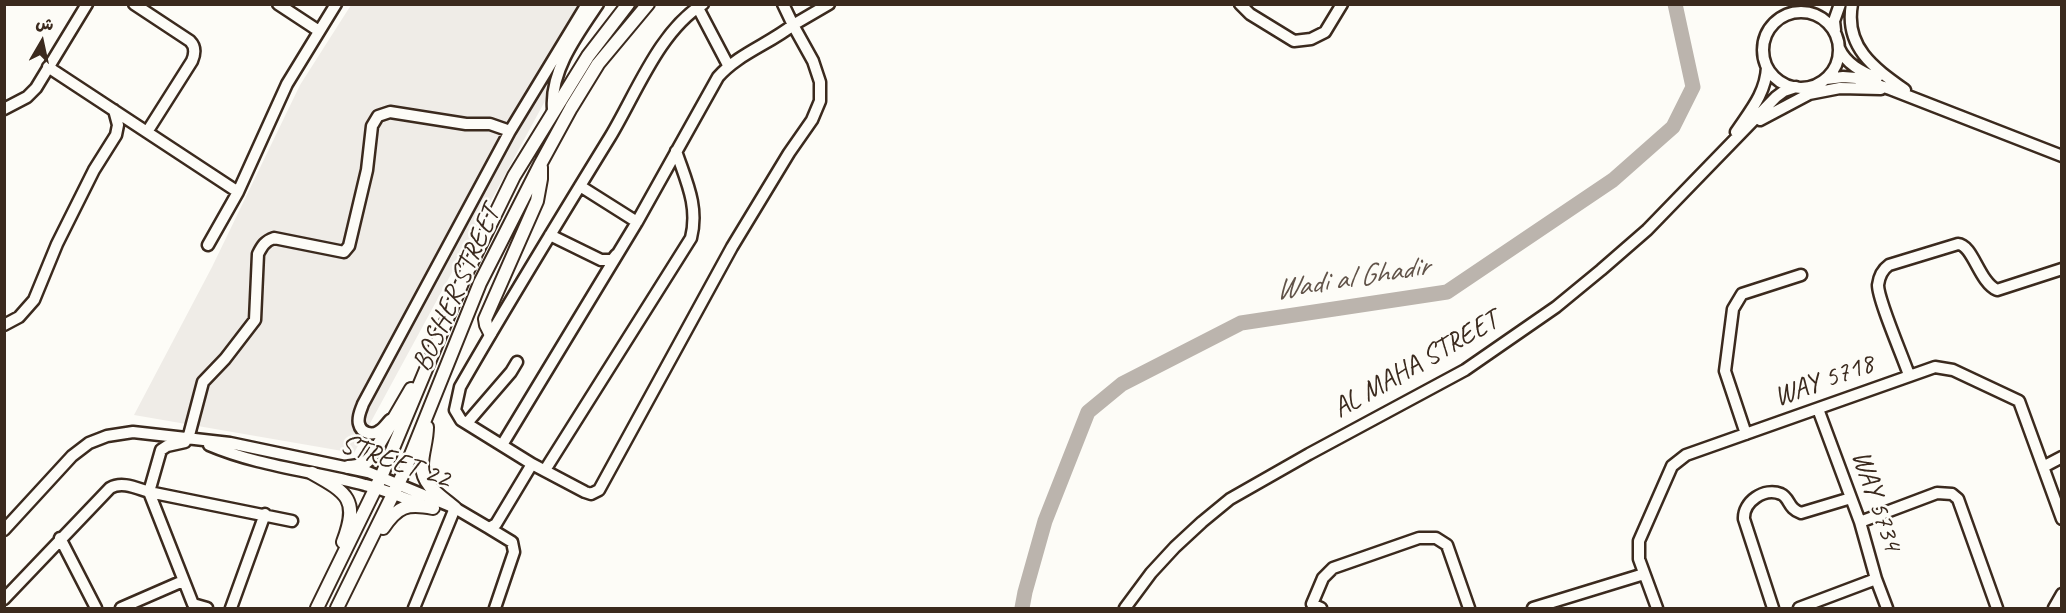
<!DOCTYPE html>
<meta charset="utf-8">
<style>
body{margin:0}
#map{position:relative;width:2066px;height:613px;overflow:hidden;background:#fdfcf7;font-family:Caveat,"Playpen Sans Arabic",sans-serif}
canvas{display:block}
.frame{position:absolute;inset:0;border:6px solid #3b2a1e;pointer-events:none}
.north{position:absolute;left:12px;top:12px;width:60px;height:60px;-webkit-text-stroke:4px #fdfcf7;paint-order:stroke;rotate:9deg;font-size:16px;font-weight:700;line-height:24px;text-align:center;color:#3b2a1e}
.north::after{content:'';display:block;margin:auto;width:21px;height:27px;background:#3b2a1e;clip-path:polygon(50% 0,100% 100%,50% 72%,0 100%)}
</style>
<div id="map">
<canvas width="2066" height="613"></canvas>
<div class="frame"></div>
<div class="north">ش</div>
</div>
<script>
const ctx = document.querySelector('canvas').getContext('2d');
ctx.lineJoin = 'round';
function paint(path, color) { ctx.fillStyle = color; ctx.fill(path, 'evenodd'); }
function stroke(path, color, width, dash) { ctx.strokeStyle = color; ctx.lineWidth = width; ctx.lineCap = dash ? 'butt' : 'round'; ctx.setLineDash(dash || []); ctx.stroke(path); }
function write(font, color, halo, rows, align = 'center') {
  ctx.font = font + ' Caveat,sans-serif'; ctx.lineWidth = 5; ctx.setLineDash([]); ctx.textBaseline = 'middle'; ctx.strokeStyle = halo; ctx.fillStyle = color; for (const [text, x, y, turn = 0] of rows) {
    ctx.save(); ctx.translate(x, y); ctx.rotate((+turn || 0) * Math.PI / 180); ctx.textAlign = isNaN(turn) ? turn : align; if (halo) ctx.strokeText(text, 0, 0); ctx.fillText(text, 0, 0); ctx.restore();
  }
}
paint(new Path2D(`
 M351,5H604L577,42L354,453L134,415L212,267L300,85Z`), '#efece7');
stroke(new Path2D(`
 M1022,608L1025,592L1045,521L1088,412L1122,384L1241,323L1447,292L1613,180L1673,127L1693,87L1675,4`), '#bbb4ad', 15);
const minor = new Path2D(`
 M134,4L190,41C196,47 195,54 192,61L147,132
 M278,4L319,31
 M783,4L793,25L829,4
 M1240,4L1250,14L1294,41L1311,39L1325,32L1342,4
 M1852,4C1844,47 1874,68 1905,90
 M698,8L728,65
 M1763 50a38 38 0 1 1 76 0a38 38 0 1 1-76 0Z
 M1835,30L1834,21L1840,4
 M1839,48C1846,64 1862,72 1877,78
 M48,67L238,192
 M1826,79L1843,77L1856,78L1890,89L2062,156
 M4,109L27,97L36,88L87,4
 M553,109C550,71 577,35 598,4
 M1760,120L1809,94L1840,88L1881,89
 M1736,132C1750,111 1766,93 1767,67
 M580,186L637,222
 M550,235L601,260H612L616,255
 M208,245L238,192L287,84L336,4
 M4,325L19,317L34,300L57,244L94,170L116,135L118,125L114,110
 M1909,375C1903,357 1878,300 1878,285C1879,277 1882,270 1889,265L1958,244C1973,245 1979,282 1997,290L2062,269
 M1818,409L1860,522L1876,579L1887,608
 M390,420C387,423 383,429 379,431C372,436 361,433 359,424C357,417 361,410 363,404L510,131L587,4
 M467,423L511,372L517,362
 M1746,434L1725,371L1733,309L1742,294L1801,275
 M188,439L203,382L225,359L255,320L258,254C262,246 265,241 274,238L344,252L349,246L367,170L372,126L378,116L390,112L466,124H490L510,131
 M209,445C258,466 313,471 365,485C384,489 403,498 421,504
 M502,445L637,222L718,77C738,54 769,44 793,25L813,61L820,82V101L812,120L789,153L732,247L599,490L591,494L585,492L532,464
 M2043,467L2062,457
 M545,470L691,238C699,206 686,181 676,151
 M1860,522L1937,493L1952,494L1958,499L1997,608
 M489,528L512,542L514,552L495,608
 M4,530L72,456L89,443L107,436L133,432L230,443L368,472L455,508L489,528L496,524L532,464L461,420L455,410L460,387C508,303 559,220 610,137C636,94 659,31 703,4
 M60,538L96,608
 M4,599L110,488C122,481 136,488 149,492L161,450L167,446L185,442
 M121,608L183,581
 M207,608L193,604L149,492L292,521
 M231,608L265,514
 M414,608L455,508
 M1125,608L1151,573L1175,547L1202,522L1230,499L1309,454L1465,370L1556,307L1601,270L1647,230L1776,97L1784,91L1796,87
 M1321,608L1312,604L1323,578L1333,568L1419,538H1436L1447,545L1469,608
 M1533,608L1644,574
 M1657,608L1639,559V541L1672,466L1686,455L1935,367L1953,370L2019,401L2062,519
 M1773,608L1744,519C1743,502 1764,487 1781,494C1790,498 1788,509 1801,513L1851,498
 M1799,608L1876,579
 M2054,608L2062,594`);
const major = new Path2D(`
 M490,333L486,325L485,319L537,201L541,179V167
 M427,427C427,441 422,453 422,465C422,486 441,496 455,508
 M348,467C359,466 365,465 372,456L411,389
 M312,473C348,493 359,500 343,542
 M383,528C398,506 407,503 433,508
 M317,608L381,477L465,276L514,176L588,56L628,4
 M337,608L404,472L480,283L541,163L571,108L598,64L648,4`);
stroke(minor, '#3b2a1e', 15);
stroke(major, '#3b2a1e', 16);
stroke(minor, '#fdfcf7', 10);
stroke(major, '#fdfcf7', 12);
write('28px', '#3b2a1e', '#fdfcf7', [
 ["BOSHER STREET",457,289,-66],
 ["AL MAHA STREET",1416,365,-30],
 ["WAY 5718",1824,381,-20],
 ["STREET 22",395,462,19],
 ["WAY 5734",1876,501,71]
]);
write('italic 30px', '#615349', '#fdfcf7', [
 ["Wadi al Ghadir",1352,279,-9]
]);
</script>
